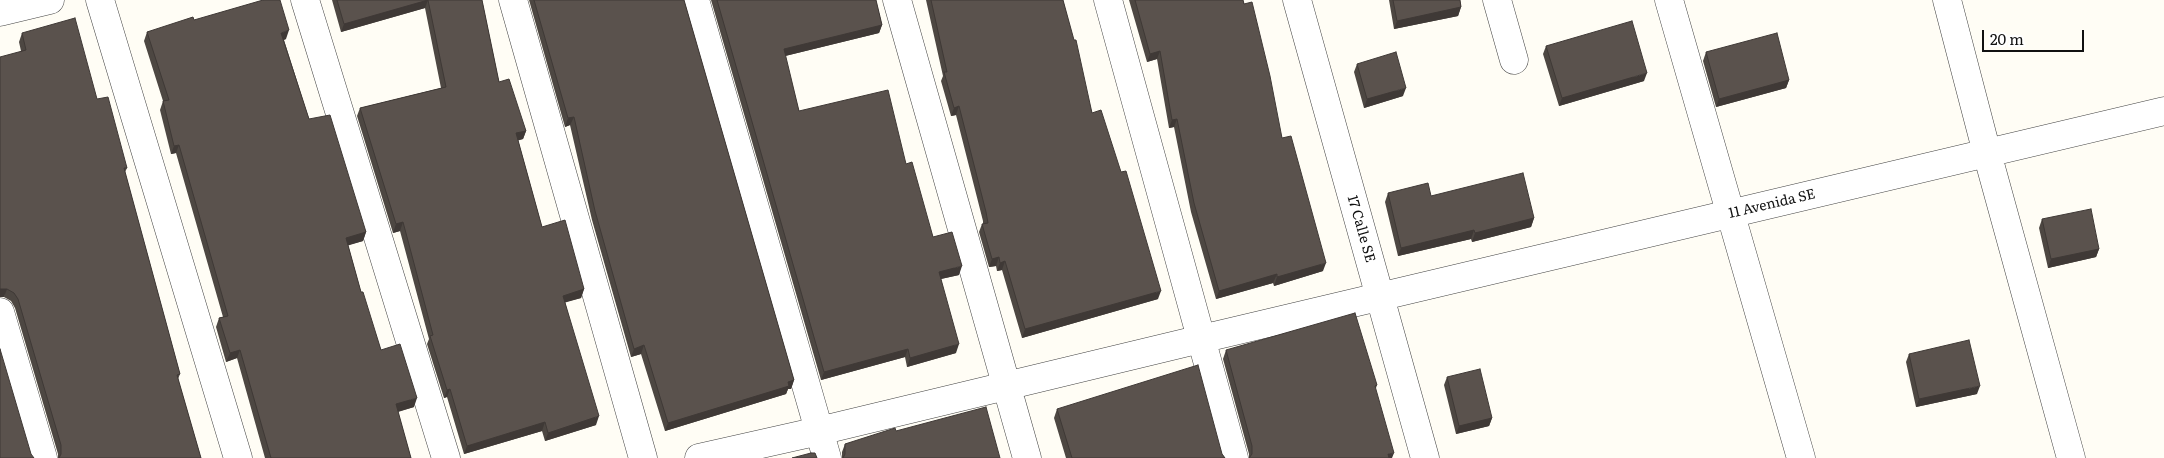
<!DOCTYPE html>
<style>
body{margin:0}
#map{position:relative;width:2164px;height:458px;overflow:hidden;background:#fffdf5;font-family:Literata,serif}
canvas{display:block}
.scale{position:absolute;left:1982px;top:30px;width:102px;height:22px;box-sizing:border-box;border:2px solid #111;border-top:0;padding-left:6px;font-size:15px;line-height:18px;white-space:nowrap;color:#111;-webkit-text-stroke:4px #fff;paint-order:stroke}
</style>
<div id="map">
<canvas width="2164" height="458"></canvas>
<div class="scale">20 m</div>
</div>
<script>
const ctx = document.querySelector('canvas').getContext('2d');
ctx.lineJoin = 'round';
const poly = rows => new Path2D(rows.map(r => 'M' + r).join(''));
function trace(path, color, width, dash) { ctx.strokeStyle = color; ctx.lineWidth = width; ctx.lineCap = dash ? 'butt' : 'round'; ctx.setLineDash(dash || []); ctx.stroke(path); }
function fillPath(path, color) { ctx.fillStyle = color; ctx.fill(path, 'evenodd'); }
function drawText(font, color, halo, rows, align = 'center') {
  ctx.font = font + ' Literata,serif'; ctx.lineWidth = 5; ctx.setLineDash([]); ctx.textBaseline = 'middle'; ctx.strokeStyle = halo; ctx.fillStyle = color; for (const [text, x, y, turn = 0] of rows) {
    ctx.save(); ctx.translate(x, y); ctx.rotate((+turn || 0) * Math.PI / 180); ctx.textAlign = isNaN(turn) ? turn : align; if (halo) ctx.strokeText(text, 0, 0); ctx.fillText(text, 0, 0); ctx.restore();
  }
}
const street = poly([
 [100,0,238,458],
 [305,0,446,458],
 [513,0,643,458],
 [695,0,827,458],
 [897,0,1027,458],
 [1108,0,1234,458],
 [1297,0,1425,458],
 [1497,0,1514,60],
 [1669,0,1801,458],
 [1947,0,1987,153,2071,458],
 [0,12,50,0],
 [0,312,43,458],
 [699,458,819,431,1201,339,2164,111]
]);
const wall = poly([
 [332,0,482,0,499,82,526,131,523,139,518,140,542,227,584,289,581,298,565,302,596,425,545,441,542,431,464,454,447,397,444,398,427,344,429,339,400,231,393,233,357,116,360,108,441,88,425,8,341,32],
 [529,0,684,0,794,380,791,389,788,389,786,394,665,431,641,354,631,357,592,220,570,125,565,127],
 [711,0,876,0,882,25,879,33,785,56,799,111,906,164,933,237,959,275,941,279,956,353,907,367,905,357,821,380],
 [926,0,1063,0,1092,113,1158,299,1022,338,1002,270,997,271,996,266,989,267,979,232,982,224,983,224,983,221,956,115,951,116,941,81,943,76],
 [1129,0,1243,0,1282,138,1323,271,1274,286,1273,283,1216,299,1191,212,1174,127,1169,128,1157,59,1147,62],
 [1389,0,1460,0,1461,7,1458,16,1394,29],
 [194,20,286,39,284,40,309,119,366,232,363,241,348,245,361,292,381,350,414,407,398,412,411,458,265,458,237,358,226,362,216,327,219,318,223,317,176,153,171,154,160,110,163,101,144,41,147,32],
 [22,33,97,99,127,168,125,172,180,374,178,379,201,458,58,458,58,454,15,308,11,301,4,297,21,51,19,42],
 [1546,46,1644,81,1559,106,1543,54],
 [1706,52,1789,80,1786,88,1716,107,1703,61],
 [1357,64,1403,96,1364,108,1354,72],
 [1388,193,1431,196,1534,218,1531,227,1472,242,1471,239,1398,256,1385,202],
 [2042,219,2099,249,2096,257,2048,268,2039,228],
 [1226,350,1377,385,1376,388,1249,458,1249,454,1223,359],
 [1909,354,1977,394,1916,407,1906,362],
 [1447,377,1492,418,1489,426,1456,434,1444,385],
 [1057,409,1222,454,1225,458,1066,458,1054,418],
 [896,431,1000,458,842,458,842,452,845,444]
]);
const shadedWall = poly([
 [428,0,425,8,341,32,344,24],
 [1461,7,1458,16,1394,29,1397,21],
 [882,25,879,33,781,57,784,49],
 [289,30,286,39,278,41,281,33],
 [1160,51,1157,59,1147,62,1150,54],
 [1647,73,1644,81,1559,106,1562,98],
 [1789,80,1786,88,1716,107,1719,99],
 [1406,88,1403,96,1364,108,1367,99],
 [959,106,956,115,951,116,954,108],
 [574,117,570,125,565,127,568,118],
 [1177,119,1174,127,1169,128,1172,120],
 [526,131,523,139,513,142,516,133],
 [179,145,176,153,171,154,174,146],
 [1534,218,1531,227,1472,242,1475,233],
 [403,222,400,231,393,233,396,224],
 [1474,230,1471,239,1398,256,1401,248],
 [366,232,363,241,343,247,346,238],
 [2099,249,2096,257,2048,268,2051,259],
 [999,257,996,266,989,267,992,259],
 [1005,261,1002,270,997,271,1000,263],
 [1326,263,1323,271,1274,286,1277,277],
 [962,266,959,275,936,280,939,272],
 [1277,274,1273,283,1216,299,1219,291],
 [0,289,7,289,4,297,0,297],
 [584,289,581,298,560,304,563,296],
 [1161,291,1158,299,1022,338,1025,329],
 [959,344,956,353,907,367,910,358],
 [644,345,641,354,631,357,634,349],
 [908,349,905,357,821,380,824,372],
 [240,350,237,358,226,362,230,353],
 [794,380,791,389,788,389,786,394,665,431,668,423],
 [1980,386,1977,394,1916,407,1919,399],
 [450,389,447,397,444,398,447,390],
 [417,398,414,407,393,413,396,404],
 [599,416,596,425,545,441,548,433],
 [1492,418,1489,426,1456,434,1459,426],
 [545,422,542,431,464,454,467,446],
 [1394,453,1392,458,1387,458,1388,454]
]);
const building = poly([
 [263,0,280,0,289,30,281,33,309,119,330,115,366,232,346,238,361,292,363,292,381,350,400,344,417,398,396,404,411,458,271,458,240,350,230,353,219,318,228,316,179,145,174,146,163,101,169,100,147,32,193,17,194,20,263,0],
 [337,0,428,0,344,24,337,0],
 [428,0,482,0,499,82,509,79,526,131,516,133,542,227,565,220,584,289,563,296,599,416,548,433,545,422,467,446,450,389,447,390,430,336,433,335,403,222,396,224,360,108,446,87,428,0],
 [534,0,684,0,794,380,788,382,789,386,668,423,644,345,634,349,595,211,574,117,568,118,534,0],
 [717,0,876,0,882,25,784,49,799,111,888,90,906,164,912,162,933,237,952,232,962,266,939,272,959,344,910,358,908,349,824,372,717,0],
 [931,0,1063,0,1074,40,1076,40,1092,113,1101,110,1121,172,1126,171,1161,291,1025,329,1005,261,1000,263,999,257,992,259,982,224,988,223,986,212,959,106,954,108,944,72,947,72,931,0],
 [1135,0,1243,0,1244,4,1252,2,1270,76,1282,138,1291,136,1326,263,1277,277,1277,274,1219,291,1194,203,1177,119,1172,120,1160,51,1150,54,1135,0],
 [1393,0,1460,0,1461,7,1397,21,1393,0],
 [75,18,97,99,108,97,127,168,124,168,180,374,177,375,201,458,59,458,61,454,61,445,18,299,14,293,7,289,0,289,0,57,26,50,22,33,75,18],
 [1632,21,1647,73,1562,98,1546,46,1632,21],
 [1777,33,1789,80,1719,99,1706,52,1777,33],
 [1396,52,1406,88,1367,99,1357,64,1396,52],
 [1523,173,1534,218,1475,233,1474,230,1401,248,1388,193,1428,183,1431,196,1523,173],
 [2091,209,2099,249,2051,259,2042,219,2091,209],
 [1355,313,1377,385,1375,386,1394,453,1388,454,1389,458,1249,458,1252,454,1252,446,1226,350,1355,313],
 [1969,340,1980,386,1919,399,1909,354,1969,340],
 [0,349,31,454,34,458,0,458,0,349],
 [1198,365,1222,454,1225,458,1072,458,1057,409,1198,365],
 [1480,369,1492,418,1459,426,1447,377,1480,369],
 [986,407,1000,458,843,458,845,454,845,444,895,428,896,431,986,407],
 [811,453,815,453,817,458,792,458,811,453]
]);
const streetNames = [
 ["11 Avenida SE",1772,204,-13],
 ["17 Calle SE",1361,229,74]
];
trace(street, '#444', 29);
trace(street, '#fff', 28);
fillPath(wall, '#4d4742');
fillPath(shadedWall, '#3f3936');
fillPath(building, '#5a524d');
trace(building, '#3f3936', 1);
drawText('14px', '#111', '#fff', streetNames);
</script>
